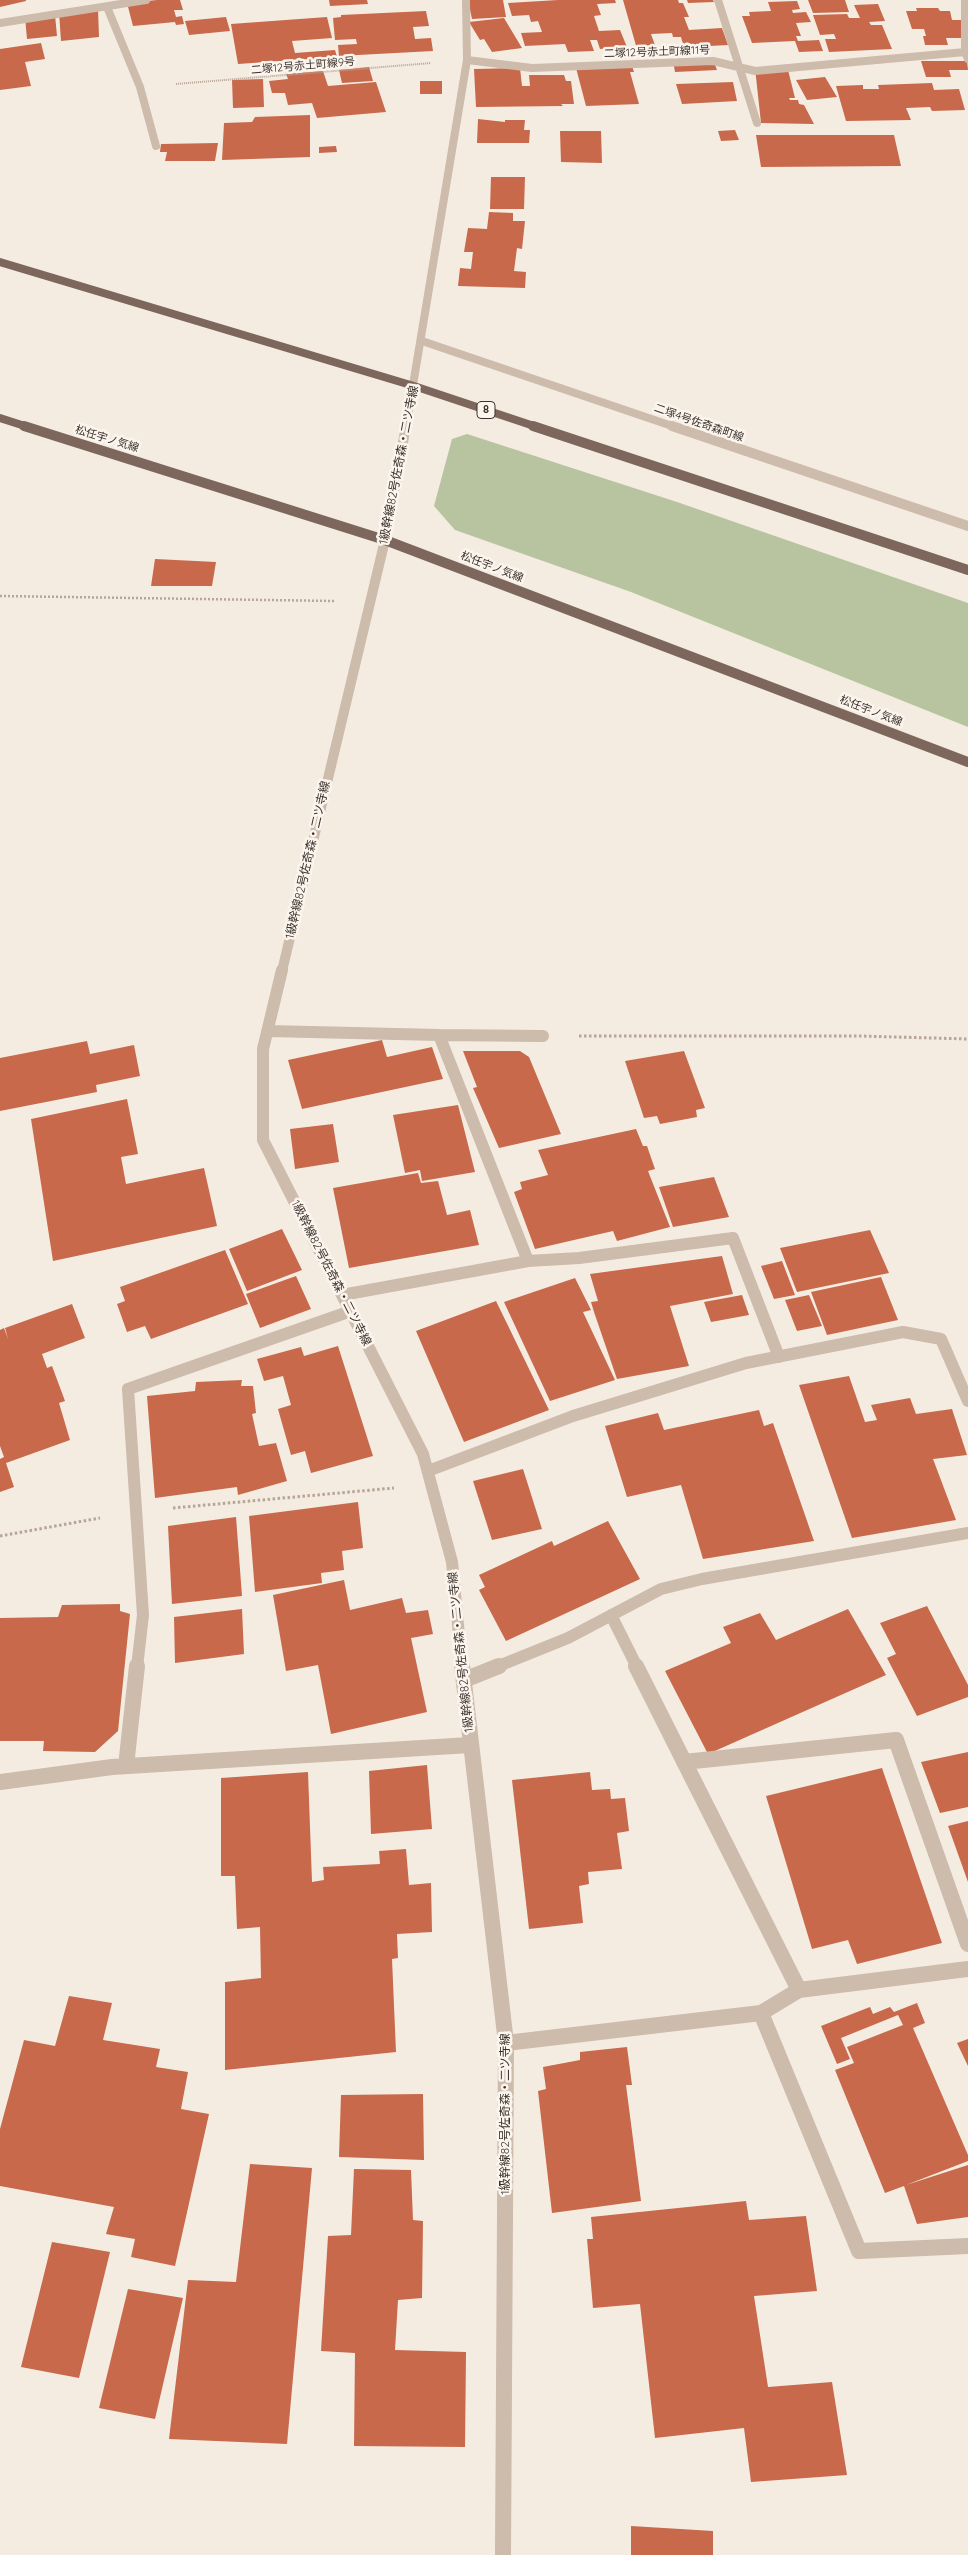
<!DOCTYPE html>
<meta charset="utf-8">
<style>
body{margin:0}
canvas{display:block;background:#f4ebe1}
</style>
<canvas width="968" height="2555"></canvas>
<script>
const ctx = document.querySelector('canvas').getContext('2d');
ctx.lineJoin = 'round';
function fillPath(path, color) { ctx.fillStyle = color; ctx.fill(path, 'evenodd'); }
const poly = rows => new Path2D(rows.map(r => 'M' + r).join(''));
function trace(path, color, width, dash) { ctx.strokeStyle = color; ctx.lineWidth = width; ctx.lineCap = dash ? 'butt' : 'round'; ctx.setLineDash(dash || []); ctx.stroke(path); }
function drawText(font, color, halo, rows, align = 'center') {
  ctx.font = font + ' Quicksand,"Noto Sans JP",sans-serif'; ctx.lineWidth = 5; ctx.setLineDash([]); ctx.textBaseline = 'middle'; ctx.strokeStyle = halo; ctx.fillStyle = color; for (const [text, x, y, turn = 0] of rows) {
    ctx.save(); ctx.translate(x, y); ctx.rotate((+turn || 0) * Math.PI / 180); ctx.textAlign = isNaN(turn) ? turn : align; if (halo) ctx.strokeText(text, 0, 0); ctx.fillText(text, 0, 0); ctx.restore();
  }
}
const green = poly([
 [467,434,677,502,968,603,968,727,631,592,455,530,434,506,452,439]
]);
const building = poly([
 [0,0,26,0,26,1,0,7],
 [157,0,180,0,183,10,174,10,176,17,182,16,184,24,176,25,175,22,133,26,127,3],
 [329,0,367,0,368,4,330,6],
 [468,0,503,0,506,17,472,19],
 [558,0,615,0,616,3,597,4,601,15,594,16,599,31,620,30,627,47,600,49,597,40,590,40,594,51,568,52,565,44,525,46,521,33,542,32,538,21,531,22,529,15,512,16,508,3],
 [623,0,678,0,679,3,683,3,689,17,684,17,689,30,722,28,728,45,691,47,690,44,683,44,681,37,673,37,672,33,651,34,656,48,637,49],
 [687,0,713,0,714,2,688,3],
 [808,0,845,0,849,12,813,13],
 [797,1,800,9,792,10,793,13,806,12,811,22,796,23,801,36,796,36,798,41,819,40,823,51,799,52,795,41,752,43,742,16,750,16,749,12,771,11,768,2],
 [878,4,885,21,869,22,871,25,882,25,892,49,829,52,825,39,836,39,834,34,820,35,813,15,847,14,849,18,860,18,854,5],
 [916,8,938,8,940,11,950,11,952,20,961,20,967,38,946,38,948,45,925,45,923,36,926,36,924,29,912,29,906,11,917,11],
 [98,9,99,37,61,41,59,12],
 [426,11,429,26,413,27,415,39,431,38,433,51,339,56,338,45,357,44,356,39,335,40,333,18,341,17,341,15],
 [55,15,57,36,27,39,25,17],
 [226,17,230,31,189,35,185,21],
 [327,17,332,38,292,41,295,53,335,50,337,57,238,64,231,24],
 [504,18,522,48,492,52,484,39,480,40,469,22],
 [41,43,45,59,25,62,31,86,0,90,0,49],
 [713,59,717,70,675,72,673,61],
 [921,61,967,61,968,70,949,70,951,77,926,77],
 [631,63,634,72,630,72,639,104,586,106,575,64],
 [369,67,373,81,342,83,339,70],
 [520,68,522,86,530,86,529,75,564,75,566,81,571,81,574,104,561,104,563,106,476,107,474,69],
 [755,68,788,70,795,98,789,98,790,100,798,100,799,104,804,105,814,124,761,123],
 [323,71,328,86,376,82,386,112,317,118,312,103,288,105,285,93,272,93,269,81,288,79,286,74],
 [825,77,837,97,807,100,796,80],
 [263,79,264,107,233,108,232,80],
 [420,81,442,81,442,94,420,94],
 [733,82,737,101,682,104,676,84],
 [932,83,934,90,959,89,965,110,932,111,930,107,906,108,911,120,846,121,836,86,863,85,863,89,879,89,878,85],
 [310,115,310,157,222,160,224,123,252,122,255,117],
 [478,119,505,122,505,120,525,120,524,130,530,130,529,143,477,143],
 [735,130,739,140,721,141,718,131],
 [560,131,601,131,602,163,561,162],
 [756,135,894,135,901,166,761,167],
 [218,143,215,161,165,161,167,152,160,152,161,144],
 [336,146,337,152,319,153,319,147],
 [491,177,525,177,524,209,490,209],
 [489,212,513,213,513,221,525,221,522,249,517,248,514,271,526,272,525,288,458,286,460,268,471,269,473,252,464,252,468,228,487,229],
 [155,559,216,562,212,586,151,586],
 [382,1040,387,1057,432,1047,443,1079,302,1109,288,1060],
 [87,1041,90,1054,134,1045,140,1076,96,1085,97,1092,0,1111,0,1058],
 [463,1051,520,1051,529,1057,561,1134,499,1148,473,1088,477,1087],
 [684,1051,705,1108,696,1110,697,1117,660,1124,657,1116,644,1118,625,1061],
 [127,1099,138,1154,121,1157,126,1184,204,1168,217,1226,53,1261,31,1119],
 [458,1105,475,1172,422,1181,420,1170,405,1173,393,1115],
 [333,1124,339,1162,295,1169,290,1129],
 [636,1129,643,1146,647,1146,655,1169,648,1171,670,1227,617,1241,613,1231,535,1249,514,1192,522,1189,520,1182,548,1175,538,1150],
 [418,1173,421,1183,438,1181,447,1215,470,1210,479,1245,349,1268,333,1188],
 [714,1177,729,1217,673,1227,659,1187],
 [282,1229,302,1270,247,1291,229,1249],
 [870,1230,889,1273,797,1292,780,1248],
 [225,1250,248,1304,151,1339,145,1326,127,1332,117,1304,125,1301,120,1287],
 [722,1256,733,1294,670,1306,689,1366,617,1379,594,1312,591,1302,598,1301,590,1274],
 [782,1261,795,1295,774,1299,761,1266],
 [296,1276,311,1309,260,1328,246,1294],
 [881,1277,898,1320,827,1335,811,1292],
 [575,1278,591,1310,583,1312,615,1380,550,1401,504,1302],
 [742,1295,749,1315,711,1322,704,1302],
 [809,1295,822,1326,797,1331,785,1300],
 [496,1301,549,1410,464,1442,416,1331],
 [72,1304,85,1338,42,1354,47,1368,52,1366,65,1401,59,1403,70,1440,6,1463,14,1487,0,1492,0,1459,4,1457,0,1446,0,1330,4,1328,8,1339,5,1328],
 [338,1346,373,1456,311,1473,305,1451,291,1455,278,1409,291,1405,283,1376,264,1381,257,1359,301,1347,304,1356],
 [849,1376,865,1422,877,1420,871,1405,910,1398,916,1414,952,1409,967,1455,933,1459,956,1520,852,1538,799,1385],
 [242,1380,241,1386,253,1386,256,1413,252,1414,259,1446,276,1443,287,1481,238,1495,237,1487,155,1498,147,1396,195,1391,196,1382],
 [759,1410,764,1426,773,1423,814,1541,703,1559,681,1485,627,1497,605,1426,658,1413,664,1430],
 [523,1469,542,1529,492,1540,473,1481],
 [358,1502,363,1548,342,1551,344,1570,321,1573,322,1583,255,1592,249,1516],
 [236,1517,242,1596,172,1604,168,1526],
 [608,1521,640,1579,506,1641,479,1590,485,1587,479,1575,552,1541,554,1546],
 [344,1580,350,1610,402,1598,406,1613,428,1610,433,1634,411,1638,427,1712,331,1734,318,1665,286,1671,273,1595],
 [120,1604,120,1611,130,1614,118,1731,95,1752,43,1751,44,1741,0,1741,0,1618,58,1617,62,1605],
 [927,1606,968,1685,968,1697,917,1716,887,1658,896,1654,880,1623],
 [242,1609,244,1654,175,1663,174,1617],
 [848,1609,886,1675,708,1754,665,1671,731,1643,723,1627,760,1613,776,1640],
 [968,1752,968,1807,940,1813,921,1762],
 [427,1765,432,1829,371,1834,369,1771],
 [882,1768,942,1943,857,1964,848,1940,812,1949,766,1796],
 [308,1772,312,1882,324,1880,323,1867,380,1864,379,1851,406,1849,409,1885,431,1883,432,1932,397,1934,398,1958,392,1959,396,2052,225,2070,225,1982,261,1978,260,1927,237,1929,235,1876,221,1876,221,1778],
 [590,1772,592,1790,610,1789,611,1799,625,1798,629,1831,617,1833,622,1869,588,1872,589,1884,579,1886,583,1923,529,1929,512,1780],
 [968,1821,968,1882,948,1826],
 [69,1996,112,2003,103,2040,160,2049,156,2067,188,2072,181,2109,209,2114,175,2266,131,2257,135,2239,106,2234,114,2207,0,2186,0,2129,24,2040,55,2046],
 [917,2003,925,2023,913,2028,968,2155,968,2161,906,2185,968,2165,968,2217,917,2224,904,2186,885,2193,835,2070,854,2063,847,2047,903,2025,898,2015,841,2038,850,2059,837,2064,821,2026,870,2007,873,2014,890,2007,894,2012],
 [968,2039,968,2066,957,2043],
 [627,2047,632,2085,626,2085,641,2201,552,2213,538,2091,546,2089,543,2067,580,2060,580,2052],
 [423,2094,424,2160,339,2157,341,2095],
 [250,2164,312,2168,287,2444,169,2439,188,2280,236,2282],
 [354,2169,411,2170,413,2220,423,2221,422,2298,398,2300,395,2350,466,2352,465,2447,354,2446,355,2353,321,2351,328,2236,351,2235],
 [746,2201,749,2220,806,2216,817,2291,754,2296,768,2387,832,2382,847,2475,751,2482,744,2428,655,2438,640,2304,593,2308,587,2239,593,2239,591,2217],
 [52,2242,110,2252,79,2378,21,2367],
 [128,2289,183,2298,155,2419,99,2408],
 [631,2526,713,2531,713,2555,631,2555]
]);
const pathFar2 = poly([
 [176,84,431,63]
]);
const pathFar1 = poly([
 [0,596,334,601]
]);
const path = poly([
 [579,1036,860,1036,968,1039],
 [173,1508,394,1488],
 [0,1536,100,1518]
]);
const streetFar3 = poly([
 [718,0,757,123],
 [965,0,965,52,968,59],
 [107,7,140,87,156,146],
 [0,23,146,0],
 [467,60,532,68,713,61,755,71,965,52],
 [422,341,675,427],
 [406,427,467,60,466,0]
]);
const streetFar2 = poly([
 [672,426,968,526],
 [282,971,385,540,406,426]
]);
const streetFar1 = poly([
 [282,970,263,1049,263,1140,423,1454,452,1562,462,1667],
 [268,1031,439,1035,528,1261],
 [439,1035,543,1036],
 [342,1295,528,1261,579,1258,733,1238,779,1357],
 [428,1471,573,1416,746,1363,903,1332,941,1339,968,1401],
 [611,1615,637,1667],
 [137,1667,143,1615,128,1389,351,1311],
 [496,1667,568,1638,661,1589,702,1579,968,1533]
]);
const street = poly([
 [462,1666,506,2043,503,2555],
 [464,1680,499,1666],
 [684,1762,896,1740,968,1944],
 [126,1766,137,1666],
 [0,1782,112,1767,470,1745],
 [799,1990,968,1969],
 [761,2013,859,2251,968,2246],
 [506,2043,761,2013,799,1990,636,1666]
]);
const primaryFar1 = poly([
 [0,262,414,386,537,427],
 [0,418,28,427]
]);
const primary = poly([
 [24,426,385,540,968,762],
 [533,426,968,570]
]);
const farStreetnames = [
 ["二塚12号赤土町線11号",657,52,-2],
 ["二塚12号赤土町線9号",303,66,-5],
 ["二塚4号佐奇森町線",699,423,19],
 ["松任宇ノ気線",107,439,17],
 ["松任宇ノ気線",492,567,21],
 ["松任宇ノ気線",871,711,21]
];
const shields = [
 [486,410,18]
];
const shieldNames = [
 ["8",486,410]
];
const streetNames = [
 ["1級幹線82号佐奇森・二ツ寺線",399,465,-79],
 ["1級幹線82号佐奇森・二ツ寺線",308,860,-77],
 ["1級幹線82号佐奇森・二ツ寺線",331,1273,63],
 ["1級幹線82号佐奇森・二ツ寺線",461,1652,-96],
 ["1級幹線82号佐奇森・二ツ寺線",505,2114,-90]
];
fillPath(green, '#b8c4a0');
fillPath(building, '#c8694b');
trace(pathFar2, '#b9a596', 2, [1, 1]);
trace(pathFar1, '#b9a596', 2.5, [2, 2]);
trace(path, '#b9a596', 3, [2.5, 2.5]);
trace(streetFar3, '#cdbbac', 8);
trace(streetFar2, '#cdbbac', 10);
trace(streetFar1, '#cdbbac', 12);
trace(street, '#cdbbac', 16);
trace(primaryFar1, '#7d675c', 8);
trace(primary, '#7d675c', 10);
drawText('11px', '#3b302b', '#fbf5ee', farStreetnames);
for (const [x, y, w] of shields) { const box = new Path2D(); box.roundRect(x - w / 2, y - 8.5, w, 17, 4); ctx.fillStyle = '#fbf5ee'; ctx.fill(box); trace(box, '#3b302b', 1); }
drawText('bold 11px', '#3b302b', null, shieldNames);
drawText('12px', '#3b302b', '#fbf5ee', streetNames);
</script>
